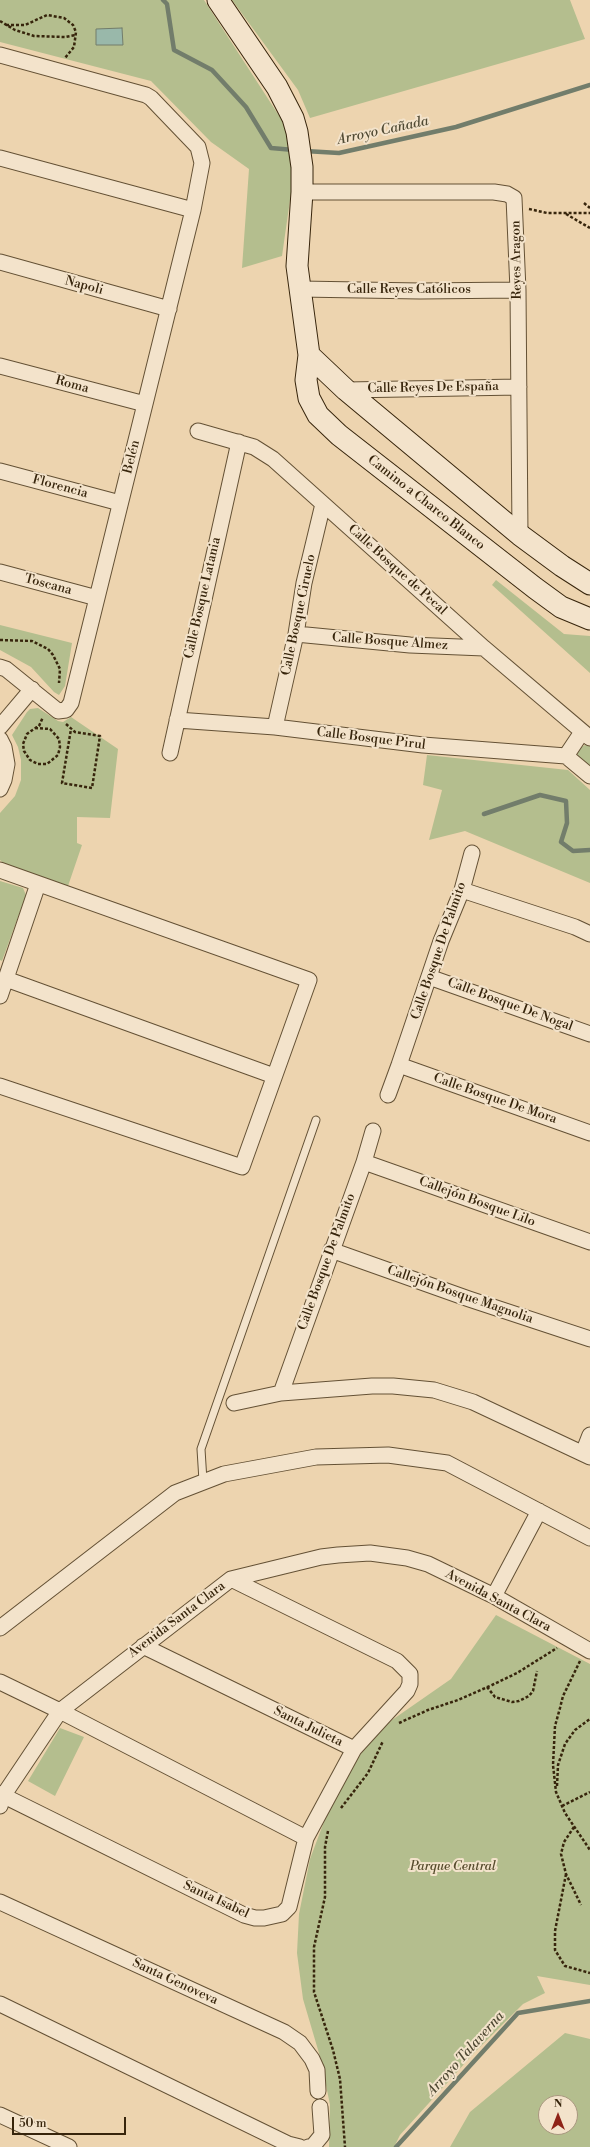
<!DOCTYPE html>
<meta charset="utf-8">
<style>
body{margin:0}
#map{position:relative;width:590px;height:2147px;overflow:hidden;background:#edd4af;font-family:"Libre Bodoni",serif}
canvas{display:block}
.north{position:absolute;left:538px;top:2095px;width:40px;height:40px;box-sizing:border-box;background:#f3e3cb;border:1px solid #a8977f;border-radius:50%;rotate:0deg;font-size:11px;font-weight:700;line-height:16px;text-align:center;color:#37250c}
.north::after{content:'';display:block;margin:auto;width:14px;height:18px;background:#8f2418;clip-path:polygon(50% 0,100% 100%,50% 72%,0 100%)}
.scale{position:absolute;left:12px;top:2117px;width:114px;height:18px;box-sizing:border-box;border:2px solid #37250c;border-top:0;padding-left:5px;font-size:12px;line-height:14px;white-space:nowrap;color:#37250c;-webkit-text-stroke:3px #f3e3cb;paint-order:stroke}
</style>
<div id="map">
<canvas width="590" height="2147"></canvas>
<div class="north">N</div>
<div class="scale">50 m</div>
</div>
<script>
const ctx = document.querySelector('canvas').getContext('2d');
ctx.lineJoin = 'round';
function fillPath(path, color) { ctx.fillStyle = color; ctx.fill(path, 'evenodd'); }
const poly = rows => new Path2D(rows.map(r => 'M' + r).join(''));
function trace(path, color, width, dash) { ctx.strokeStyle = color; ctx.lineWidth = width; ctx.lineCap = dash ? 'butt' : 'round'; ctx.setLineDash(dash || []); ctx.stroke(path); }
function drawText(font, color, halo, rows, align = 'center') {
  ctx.font = font + ' "Libre Bodoni",serif'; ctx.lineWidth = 4; ctx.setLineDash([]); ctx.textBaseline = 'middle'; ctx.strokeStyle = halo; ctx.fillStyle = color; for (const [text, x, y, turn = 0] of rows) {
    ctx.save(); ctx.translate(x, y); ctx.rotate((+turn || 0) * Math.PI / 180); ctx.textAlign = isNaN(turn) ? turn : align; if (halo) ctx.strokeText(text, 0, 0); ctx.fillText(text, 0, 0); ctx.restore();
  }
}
const green = poly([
 [0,0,204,0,287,128,294,172,282,256,242,268,249,169,211,142,151,81,0,42],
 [232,0,570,0,585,39,310,118,298,90],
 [496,580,564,634,590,636,590,673,492,585],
 [0,625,72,643,65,686,59,695,54,692,31,667,0,650],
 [38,708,58,721,63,722,71,717,118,749,110,818,77,817,77,843,82,845,68,886,3,863,0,860,0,813,15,796,21,780,21,760,18,747,12,735,27,712,30,709],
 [585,745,590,746,590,769,577,758,578,749],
 [427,755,568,770,590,790,590,883,465,831,429,840,442,790,423,785],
 [0,881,23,888,26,895,2,961,0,960],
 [496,1615,590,1664,590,1985,537,1976,545,1993,523,2004,476,2051,400,2135,394,2147,329,2147,330,2105,321,2060,303,1999,297,1953,299,1914,310,1859,325,1819,360,1753,372,1739,392,1720,451,1679],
 [60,1728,84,1737,55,1796,28,1781],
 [565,2033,590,2039,590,2147,450,2147,470,2112],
 [546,2103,570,2103,570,2127,546,2127]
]);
const water = poly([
 [122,28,123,45,96,45,96,29,122,28]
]);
const stream = poly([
 [163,0,167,4,174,50,212,70,246,107,271,148,294,150],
 [305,151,339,153,456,127,590,85],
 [484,814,540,795,566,801,567,823,561,842,573,851,590,850],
 [396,2147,518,2013,590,2001]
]);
const path = poly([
 [0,21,15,30,34,36,65,37,76,35],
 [6,25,25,25,47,15,64,18,73,25,76,32,74,47,65,58],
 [584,203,590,208],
 [529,209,547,213,590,213],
 [566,214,590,228],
 [0,640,32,641,48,649,53,655,60,669,59,683],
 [66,724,75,732,100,736,92,788,62,783,71,729],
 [35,728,50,729,59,739,60,747,58,755,47,764,38,764,30,760,24,751,23,744,27,734,31,731,39,726,43,717],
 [580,1661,563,1696,560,1708,555,1726,553,1765,556,1792,565,1813,590,1850],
 [487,1687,495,1697,512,1702,519,1701,529,1696,533,1691,537,1671],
 [399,1723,428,1710,458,1700,492,1685,517,1673,557,1648],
 [557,1786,558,1765,565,1744,575,1730,590,1719],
 [562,1806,590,1792],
 [341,1808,368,1773,383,1741],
 [574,1827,564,1842,561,1854,566,1874,581,1905],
 [328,1831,325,1847,325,1897,314,1947,314,1992,333,2050,340,2079,345,2147],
 [566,1874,555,1931,555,1950,565,1966,590,1973]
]);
const lane = poly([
 [203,1481,201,1449,316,1120]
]);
const street = poly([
 [0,55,146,95,151,98,198,147,202,163,193,210,71,703,66,710,58,711,6,669,0,667],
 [0,158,193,210],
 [302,192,494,192,507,194,514,198,518,290,520,535],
 [0,262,169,309],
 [300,289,420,291,518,290],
 [0,366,145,404],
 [346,390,519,387],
 [198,431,254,447,273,459,484,648,590,738],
 [0,471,120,503],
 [0,572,97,598],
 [296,634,410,645,484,648],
 [177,720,275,727,423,745,566,756],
 [0,727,32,689],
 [275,727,296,634,304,583,323,504],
 [0,739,4,747,7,764,4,780,0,789],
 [170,753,239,442],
 [566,756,590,776],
 [566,756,582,732],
 [0,870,309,980,242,1167,0,1086],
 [462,890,575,927,590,934],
 [429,977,590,1034],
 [6,979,274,1076],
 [0,996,38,884],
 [399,1065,590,1133],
 [388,1095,399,1065,441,941,462,890,472,853],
 [364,1162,590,1242],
 [331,1250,469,1299,590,1339],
 [281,1393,364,1162,373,1131],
 [234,1403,281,1393,372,1386,393,1386,434,1390,473,1402,590,1457],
 [583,1453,590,1435],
 [494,1596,539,1511],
 [0,1628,175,1493,224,1474,316,1457,388,1455,447,1463,590,1538],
 [143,1646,354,1749],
 [0,1682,60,1711,306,1838],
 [0,1794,244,1915,255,1918,264,1918,282,1914,289,1907,306,1838,354,1749,407,1691,410,1684,410,1674,397,1661,231,1579],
 [0,1806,3,1796,60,1711,231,1579,321,1557,338,1555,370,1553,407,1558,428,1564,494,1596,590,1651],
 [0,1902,284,2032,300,2043,312,2059,317,2070,318,2091],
 [0,2004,288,2144,300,2147],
 [0,2115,69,2147],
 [308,2147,313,2146,322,2135,320,2107]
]);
const secondary = poly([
 [218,0,277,87,293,118,297,132,302,167,302,192,297,266,309,355,306,380,309,398,318,415,339,435,535,588,561,607,590,619],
 [309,355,346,390,520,535,562,566,590,584]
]);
const streetNames = [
 ["Reyes Aragon",517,260,-91],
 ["Napoli",84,286,15],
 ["Calle Reyes Católicos",409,290],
 ["Roma",72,385,15],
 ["Calle Reyes De España",433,388,-1],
 ["Belén",132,457,-76],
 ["Florencia",60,487,15],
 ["Camino a Charco Blanco",426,503,38],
 ["Calle Bosque de Pecal",397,570,42],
 ["Toscana",48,585,15],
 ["Calle Bosque Latania",203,598,-77],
 ["Calle Bosque Ciruelo",299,615,-78],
 ["Calle Bosque Almez",390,642,4],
 ["Calle Bosque Pirul",371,739,7],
 ["Calle Bosque De Palmito",439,951,-71],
 ["Calle Bosque De Nogal",510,1005,20],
 ["Calle Bosque De Mora",495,1099,19],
 ["Callejón Bosque Lilo",477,1202,20],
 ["Calle Bosque De Palmito",327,1262,-70],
 ["Callejón Bosque Magnolia",460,1295,19],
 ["Avenida Santa Clara",498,1601,28],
 ["Avenida Santa Clara",177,1620,-37],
 ["Santa Julieta",308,1727,26],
 ["Santa Isabel",216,1900,25],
 ["Santa Genoveva",175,1982,25]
];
const parkNames = [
 ["Parque Central",453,1867]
];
const waterNames = [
 ["Arroyo Cañada",383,131,-12],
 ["Arroyo Talaverna",466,2054,-48]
];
fillPath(green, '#b4be8e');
fillPath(water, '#99b8aa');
trace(water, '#727d6b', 1);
trace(stream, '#727d6b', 4.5);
trace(lane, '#645135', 9);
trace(street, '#645135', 17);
trace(secondary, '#37250c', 23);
trace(path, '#37250c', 2.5, [3, 2]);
trace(lane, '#f3e3cb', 7);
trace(street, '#f3e3cb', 15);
trace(secondary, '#f3e3cb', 21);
drawText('13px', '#37250c', '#f3e3cb', streetNames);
drawText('italic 13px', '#564b2c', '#f3e3cb', parkNames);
drawText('italic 14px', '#504a34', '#f3e3cb', waterNames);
</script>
